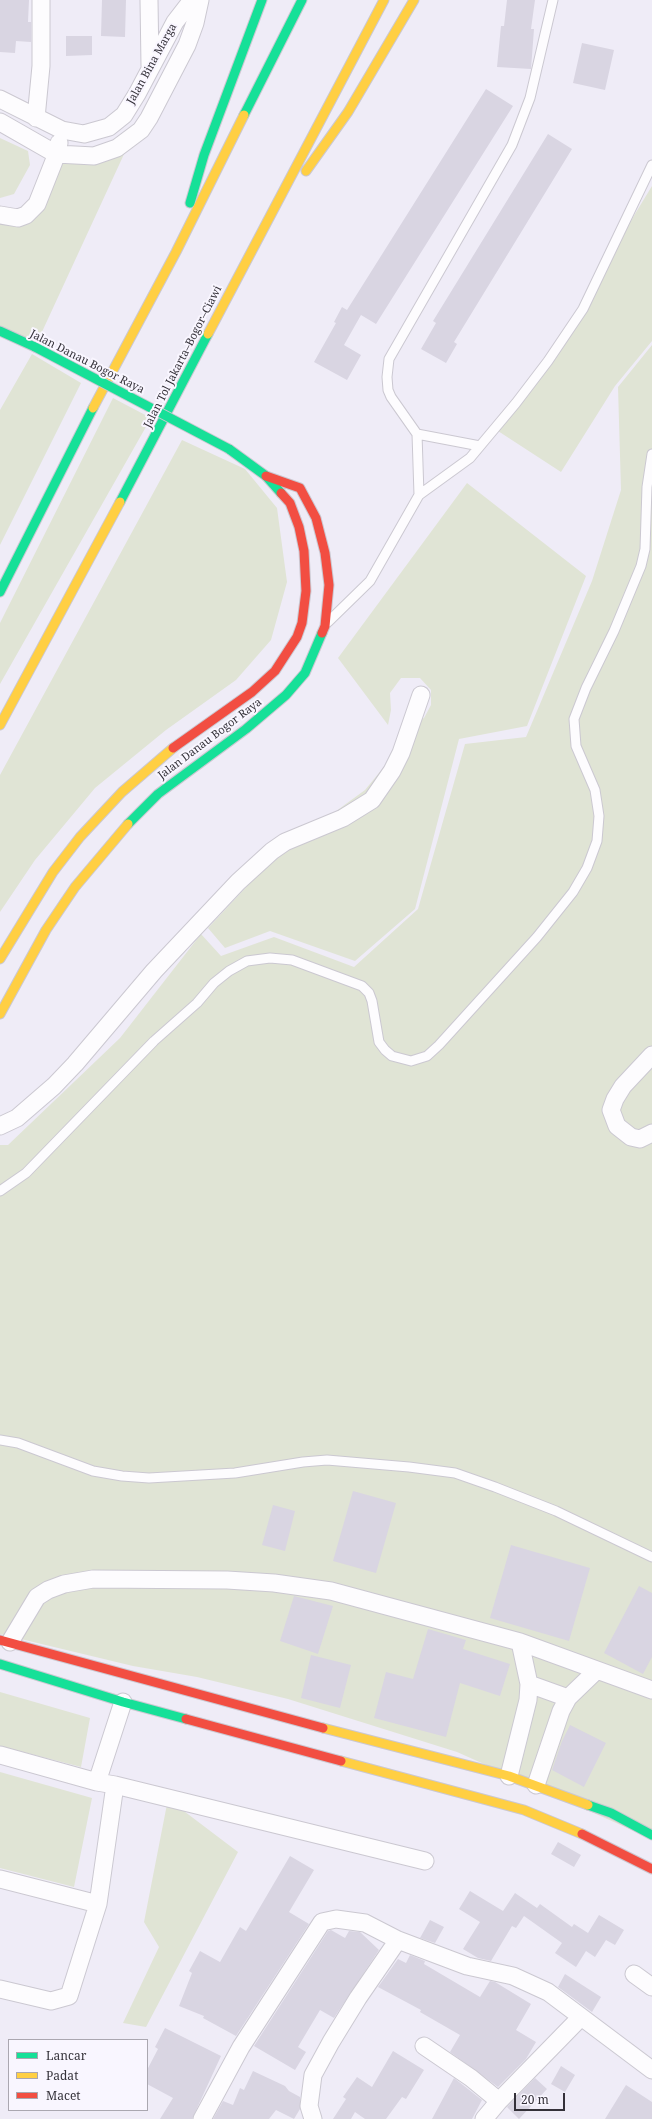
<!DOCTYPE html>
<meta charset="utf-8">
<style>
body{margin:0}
#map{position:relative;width:652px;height:2119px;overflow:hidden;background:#efecf7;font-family:"Noto Serif",serif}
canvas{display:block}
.legend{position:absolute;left:8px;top:2039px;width:140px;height:72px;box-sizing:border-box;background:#f9f6ff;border:1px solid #aaa7b0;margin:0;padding:5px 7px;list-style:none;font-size:12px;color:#343139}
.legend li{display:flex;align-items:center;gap:8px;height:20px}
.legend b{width:20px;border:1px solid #aaa7b0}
.scale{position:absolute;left:514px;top:2093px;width:51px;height:18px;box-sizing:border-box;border:2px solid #343139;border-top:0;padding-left:5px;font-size:12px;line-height:14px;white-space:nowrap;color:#343139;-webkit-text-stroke:3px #f9f6ff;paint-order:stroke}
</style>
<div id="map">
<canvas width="652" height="2119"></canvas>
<ul class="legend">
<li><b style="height:5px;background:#16e098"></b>Lancar</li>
<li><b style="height:5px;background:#ffcf43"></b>Padat</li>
<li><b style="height:5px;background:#f24e42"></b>Macet</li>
</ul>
<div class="scale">20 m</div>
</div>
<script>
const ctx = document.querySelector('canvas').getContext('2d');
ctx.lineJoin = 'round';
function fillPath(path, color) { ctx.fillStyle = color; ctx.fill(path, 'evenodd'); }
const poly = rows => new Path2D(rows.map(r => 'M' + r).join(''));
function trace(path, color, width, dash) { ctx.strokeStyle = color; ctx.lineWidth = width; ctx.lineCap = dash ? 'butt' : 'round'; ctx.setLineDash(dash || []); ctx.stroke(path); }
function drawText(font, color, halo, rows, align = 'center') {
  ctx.font = font + ' "Noto Serif",serif'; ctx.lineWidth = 4; ctx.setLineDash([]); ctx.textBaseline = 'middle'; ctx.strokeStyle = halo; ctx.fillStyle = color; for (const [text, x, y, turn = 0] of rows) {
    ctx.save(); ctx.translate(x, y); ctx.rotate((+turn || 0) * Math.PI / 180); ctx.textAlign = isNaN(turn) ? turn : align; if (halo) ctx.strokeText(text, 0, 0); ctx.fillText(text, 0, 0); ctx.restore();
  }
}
const green = poly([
 [0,138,28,151,30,165,14,194,0,198],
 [131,139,35,347,0,331,0,215,22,217,56,154,102,155],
 [652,186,652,341,615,386,561,472,498,431,532,383],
 [652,345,652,1839,457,1752,288,1699,197,1677,133,1666,0,1634,0,1145,8,1145,120,1038,201,934,221,956,274,937,354,967,418,909,465,744,526,737,592,581,621,490,618,387],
 [32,354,81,383,0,545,0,410],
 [113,398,151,418,0,684,0,623],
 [182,440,245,469,277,508,287,582,271,640,236,680,166,730,95,788,35,860,0,912,0,775],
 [467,483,586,576,527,726,459,739,415,909,355,961,270,931,225,948,208,928,276,855,365,790,392,757,408,725,424,718,431,705,431,690,420,678,401,678,390,693,391,710,388,725,338,658],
 [0,1692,90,1718,81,1767,0,1746],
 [0,1772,92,1798,74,1887,0,1868],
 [168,1799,238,1852,146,2027,123,2023,159,1947,144,1922]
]);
const building = poly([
 [0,0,29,0,28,22,31,22,31,42,16,41,15,53,0,52],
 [102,0,126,0,125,37,101,36],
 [507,0,535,0,531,29,534,29,531,69,497,67,501,26,504,26],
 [66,36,92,36,92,55,66,56],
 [582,43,614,50,605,90,573,83],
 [486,89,513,106,376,324,361,315,344,345,361,355,347,380,314,362,336,323,334,322,342,307,347,310],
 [548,134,572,149,454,342,457,344,446,363,421,349,436,323,433,321],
 [353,1491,396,1503,376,1573,333,1561],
 [273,1505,295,1511,285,1551,262,1545],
 [511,1545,590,1568,569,1641,490,1618],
 [639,1586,652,1593,652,1657,643,1674,604,1653],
 [294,1596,333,1606,318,1654,280,1641],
 [428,1629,466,1640,463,1649,510,1664,500,1696,460,1683,446,1737,374,1718,386,1672,413,1679],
 [311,1655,351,1665,340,1708,301,1698],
 [570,1725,606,1743,584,1787,552,1770,562,1741],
 [558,1842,581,1855,574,1867,551,1854],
 [290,1856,314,1870,289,1912,309,1924,236,2036,203,2018,204,2016,179,2006,192,1973,189,1971,200,1951,220,1962,240,1927,246,1931],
 [470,1891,503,1911,515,1893,537,1908,540,1904,572,1927,574,1924,588,1933,599,1915,624,1930,615,1945,606,1940,595,1957,586,1951,576,1967,555,1953,562,1943,524,1916,516,1928,512,1926,491,1961,478,1958,463,1949,480,1922,459,1909],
 [430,1920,444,1927,435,1943,420,1938],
 [331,1930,345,1938,349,1931,360,1932,379,1950,334,2018,320,2010,298,2047,306,2052,295,2070,254,2046,328,1931],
 [410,1955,425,1961,424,1964,480,1997,490,1981,495,1982,531,2004,516,2030,536,2042,526,2059,498,2087,450,2052,460,2035,420,2012,421,2010,378,1987,398,1959,406,1963],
 [565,1974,601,1997,592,2012,558,1987],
 [165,2028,221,2056,192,2119,160,2119,173,2098,147,2084,147,2070,158,2049,155,2047],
 [393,2051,424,2070,406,2099,402,2097,386,2119,365,2119,355,2112,351,2119,333,2119,346,2099,343,2097,357,2077,372,2087],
 [561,2066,575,2075,565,2092,551,2084],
 [253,2071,285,2086,289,2091,300,2097,300,2109,294,2119,276,2110,269,2119,213,2119,223,2101,233,2105,240,2088,244,2090],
 [454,2078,482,2100,472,2119,432,2119],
 [535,2078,547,2089,519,2119,507,2107],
 [626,2085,652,2102,652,2119,605,2119]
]);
const lane = poly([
 [417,434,480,446],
 [419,495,417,434,391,397,388,390,387,377,389,359,512,145,530,98,553,0],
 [328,622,370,581,419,495,470,458,516,403,548,361,583,309,652,165],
 [0,1191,26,1173,154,1041,197,1003,214,983,229,971,247,961,270,958,292,960,362,986,369,993,372,1001,379,1042,385,1050,392,1056,411,1061,427,1056,439,1045,537,937,573,892,587,868,597,841,599,816,595,790,576,746,574,719,586,688,614,631,641,566,645,549,647,487,652,454],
 [0,1440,18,1443,93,1471,122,1476,149,1478,235,1473,303,1462,327,1460,409,1467,455,1473,495,1487,556,1511,652,1557]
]);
const street = poly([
 [149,0,150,66],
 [0,99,62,130,84,134,109,127,124,115,137,94,175,22,192,0],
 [36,118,41,66,41,0],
 [0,122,56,154,94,156,117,148,141,130,149,118,187,45,195,23,200,0],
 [0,215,18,218,26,215,37,204,54,161,59,143],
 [652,1055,623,1086,615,1099,611,1110,617,1126,631,1137,640,1139,652,1133],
 [0,1126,17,1118,54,1086,75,1064,154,971,238,882,272,851,285,842,343,818,372,800,392,771,401,753,421,695],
 [10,1642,37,1597,48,1590,64,1584,93,1579,227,1580,274,1583,331,1591,520,1642,652,1690],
 [529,1684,568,1698],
 [0,1755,97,1782,115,1785,98,1904,69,1996,51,2001,0,1989],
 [509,1776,528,1700,529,1684,520,1642],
 [97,1782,123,1702],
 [115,1785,425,1861],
 [536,1785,561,1711,568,1698,597,1670],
 [0,1879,98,1904],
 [634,1974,652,1987],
 [424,2046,471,2078,499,2101],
 [202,2119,241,2047,322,1922,336,1919,365,1923,398,1940,467,1966,513,1976,548,1992,652,2070],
 [313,2119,309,2106,313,2075,331,2042,358,1998,398,1940],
 [484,2119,499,2101,581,2017]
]);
const fast = poly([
 [244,115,302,0],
 [190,203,204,155,262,0],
 [0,331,35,347],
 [229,449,266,476,281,493],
 [120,502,208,334],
 [0,592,93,408],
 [128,824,158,794,246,729,286,695,305,673,322,633],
 [0,1664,123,1702,186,1719],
 [588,1805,611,1813,652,1835]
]);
const slow = poly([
 [306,171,348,112,414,0],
 [208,334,384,0],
 [93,408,176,252,244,115],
 [0,725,120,502],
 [0,959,53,872,80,837,122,792,173,748],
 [0,1014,46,930,75,887,128,824],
 [323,1728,509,1776,588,1805],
 [341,1761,524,1810,582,1834]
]);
const jam = poly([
 [266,476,300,488,316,518,325,553,329,585,325,626,322,633],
 [173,748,252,692,275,671,297,637,302,623,306,591,304,551,299,527,290,503,281,493],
 [0,1640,323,1728],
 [186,1719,341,1761],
 [582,1834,652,1869]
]);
const fastBridge = poly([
 [35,347,229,449]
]);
const streetNames = [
 ["Jalan Bina Marga",152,64,-61],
 ["Jalan Tol Jakarta–Bogor–Ciawi",183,357,-63],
 ["Jalan Danau Bogor Raya",87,362,27],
 ["Jalan Danau Bogor Raya",210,739,-37]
];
fillPath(green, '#e0e4d5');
fillPath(building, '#d9d5e2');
trace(lane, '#cbc8d1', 11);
trace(street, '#cbc8d1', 19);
trace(fast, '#cbc8d1', 11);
trace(slow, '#cbc8d1', 11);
trace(jam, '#cbc8d1', 11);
trace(lane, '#fdfcfe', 9);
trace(street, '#fdfcfe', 17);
trace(fast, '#16e098', 9);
trace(slow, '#ffcf43', 9);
trace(jam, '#f24e42', 9);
trace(fastBridge, '#cbc8d1', 11, []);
trace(fastBridge, '#16e098', 9);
drawText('11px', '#343139', '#f9f6ff', streetNames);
</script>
